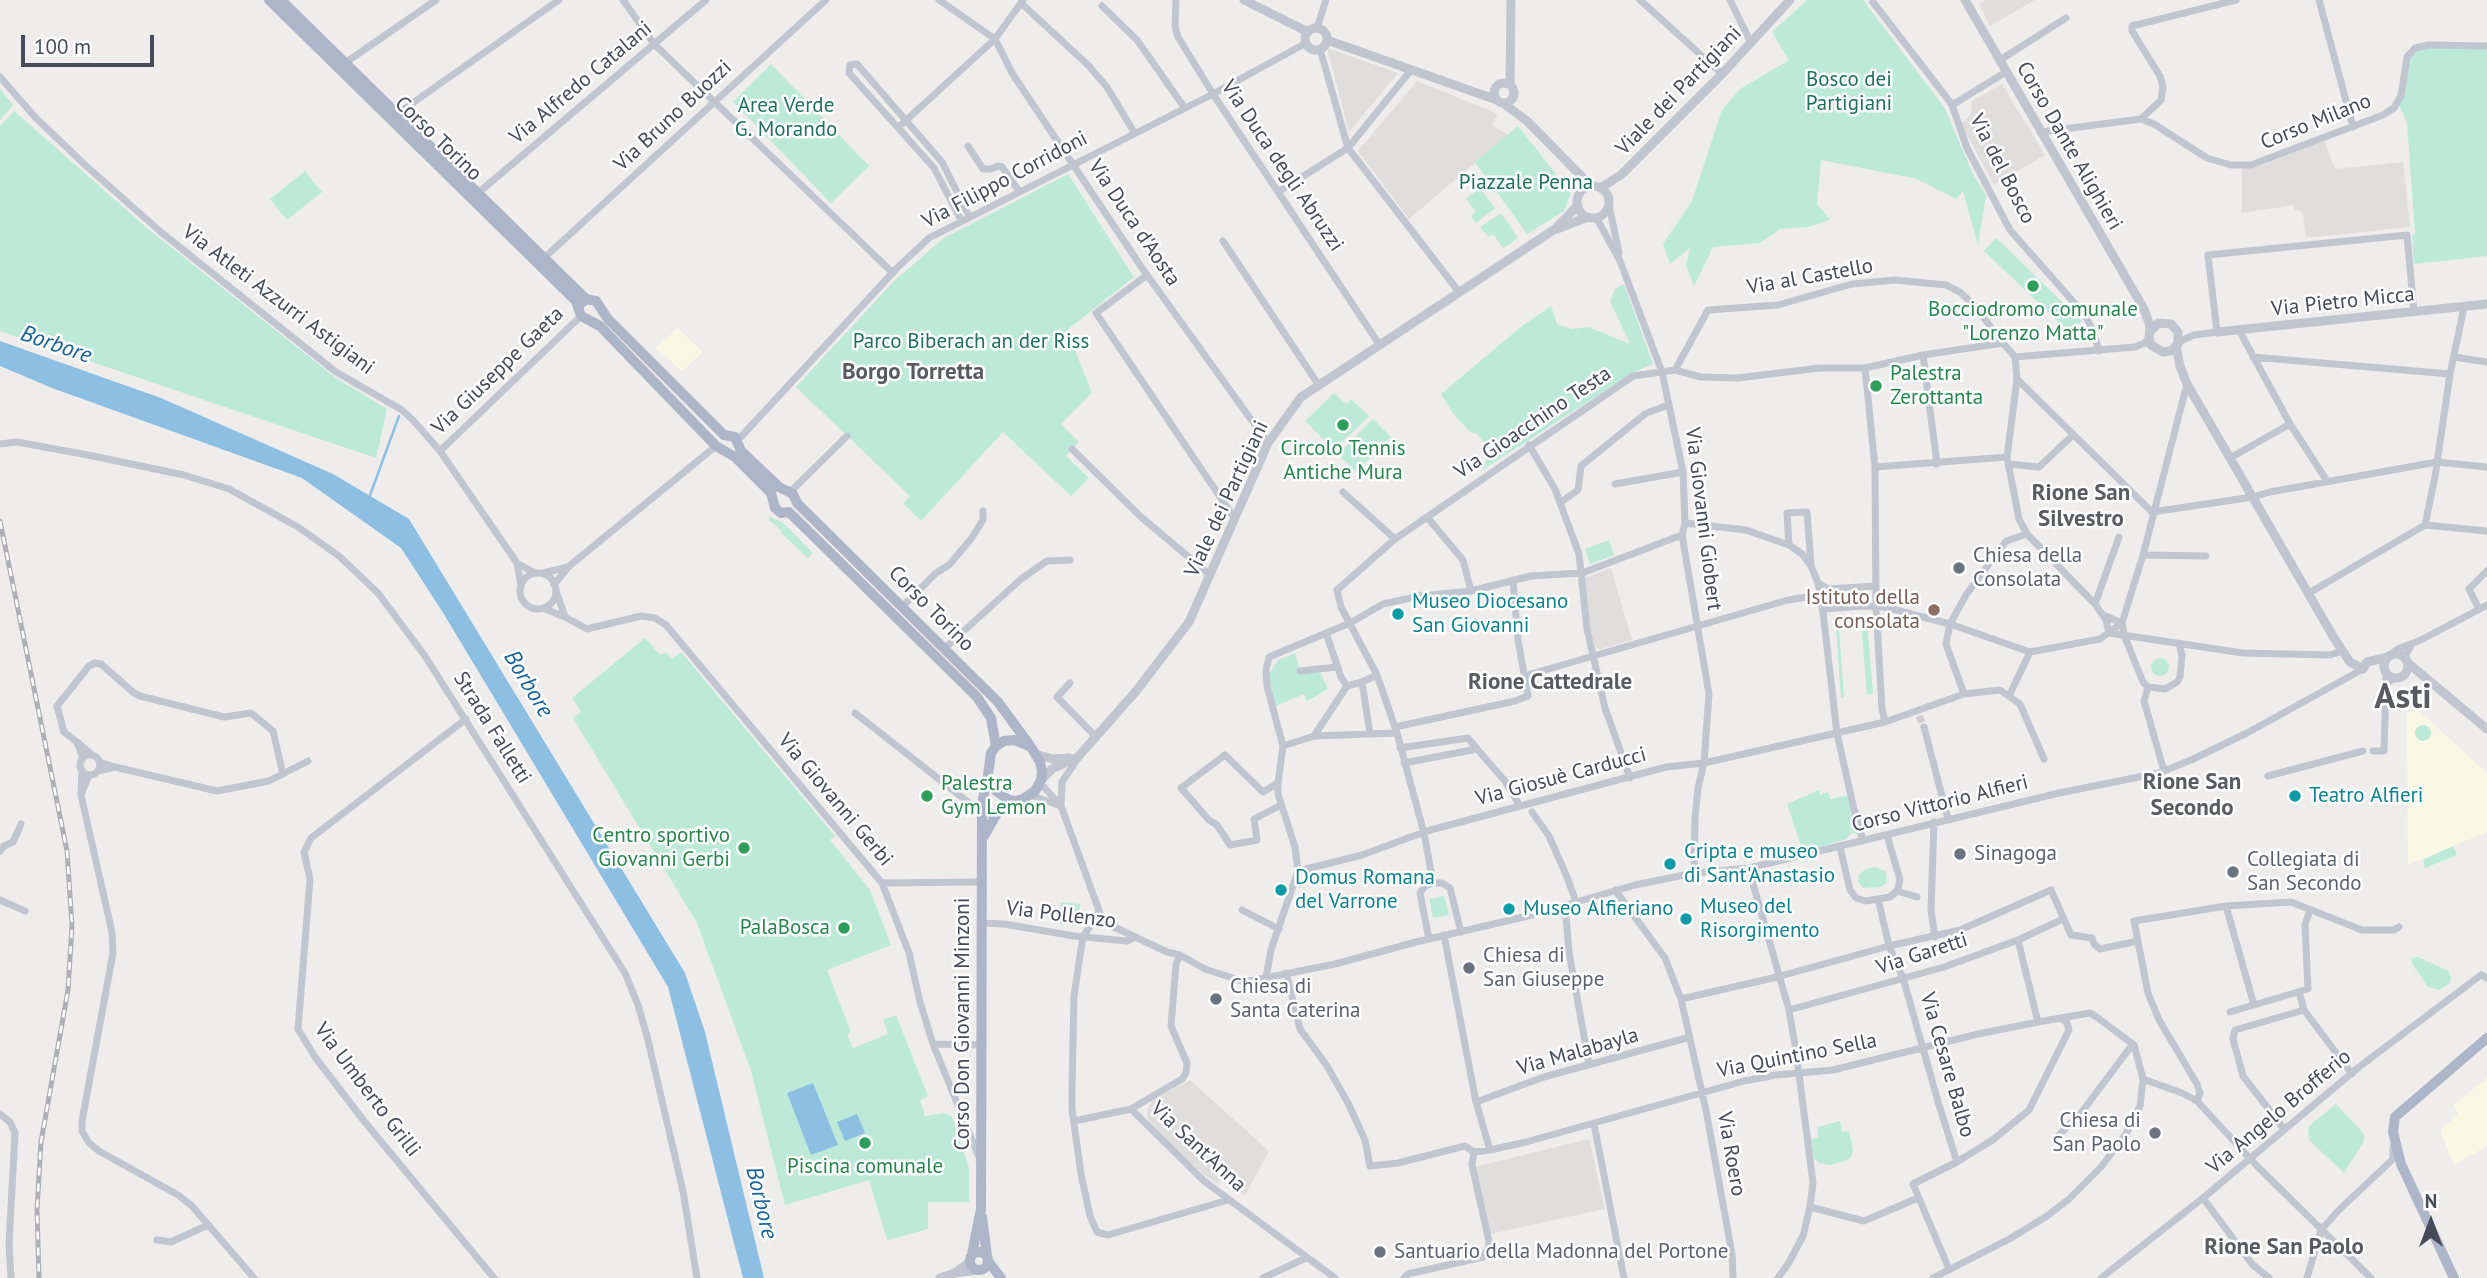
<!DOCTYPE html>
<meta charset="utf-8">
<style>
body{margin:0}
#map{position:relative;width:2487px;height:1278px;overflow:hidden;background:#efecec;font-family:"PT Sans",sans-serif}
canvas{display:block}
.north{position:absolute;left:2396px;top:1187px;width:70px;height:70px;-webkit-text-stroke:5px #fff;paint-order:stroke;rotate:0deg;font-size:19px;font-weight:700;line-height:28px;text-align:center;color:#464b58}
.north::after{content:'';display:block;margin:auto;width:24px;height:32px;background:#464b58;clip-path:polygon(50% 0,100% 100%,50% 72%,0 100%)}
.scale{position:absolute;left:21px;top:35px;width:133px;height:32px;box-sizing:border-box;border:4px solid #464b58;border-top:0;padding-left:9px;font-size:21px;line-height:24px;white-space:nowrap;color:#464b58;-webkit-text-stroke:5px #fff;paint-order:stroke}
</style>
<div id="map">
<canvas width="2487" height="1278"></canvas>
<div class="north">N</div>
<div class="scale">100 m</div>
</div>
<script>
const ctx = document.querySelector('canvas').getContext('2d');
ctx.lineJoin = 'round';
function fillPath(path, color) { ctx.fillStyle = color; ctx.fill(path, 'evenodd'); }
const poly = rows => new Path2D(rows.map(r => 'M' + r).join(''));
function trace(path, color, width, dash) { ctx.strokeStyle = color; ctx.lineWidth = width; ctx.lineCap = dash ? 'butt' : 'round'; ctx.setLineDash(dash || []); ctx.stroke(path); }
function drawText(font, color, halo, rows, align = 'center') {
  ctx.font = font + ' "PT Sans",sans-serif'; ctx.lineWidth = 5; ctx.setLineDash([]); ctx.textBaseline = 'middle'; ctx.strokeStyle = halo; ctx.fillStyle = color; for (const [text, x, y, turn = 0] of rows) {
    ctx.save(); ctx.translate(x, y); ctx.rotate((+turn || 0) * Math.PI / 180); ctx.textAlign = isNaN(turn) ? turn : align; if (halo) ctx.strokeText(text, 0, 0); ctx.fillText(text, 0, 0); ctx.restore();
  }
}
const commercial = poly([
 [678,328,703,352,682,371,656,348],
 [2417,709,2487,773,2487,832,2408,865,2407,713],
 [2487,1078,2487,1146,2454,1165,2440,1130,2458,1115,2454,1104]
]);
const education = poly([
 [1986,0,2035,0,1990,26,1979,5],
 [1327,48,1398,73,1349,132],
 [1417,81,1498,114,1492,125,1508,135,1409,219,1358,151],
 [2002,84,2045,155,1994,185,1961,124,1971,114,1972,101],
 [2324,141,2335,169,2403,162,2410,227,2306,238,2303,214,2299,210,2295,210,2294,205,2242,213,2242,169,2260,166],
 [1611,568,1632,640,1600,649,1595,647,1587,614,1585,578],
 [1190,1080,1269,1151,1245,1196,1220,1180,1217,1184,1206,1176,1180,1154,1148,1120,1147,1110,1153,1100],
 [1589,1139,1605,1209,1490,1234,1474,1167]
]);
const green = poly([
 [1807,0,1863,0,1944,107,1974,176,1986,195,1978,245,1963,191,1956,199,1917,179,1821,160,1817,204,1830,220,1808,227,1780,229,1760,243,1713,247,1694,286,1686,265,1690,248,1670,264,1663,244,1692,201,1722,110,1740,89,1789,60,1772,32],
 [2487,46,2487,256,2414,264,2412,235,2415,234,2407,123,2398,103,2406,61,2418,47],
 [771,64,869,166,831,203,733,102],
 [0,89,13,105,0,120],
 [14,111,148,229,336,378,387,409,376,458,0,331,0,126],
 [1518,126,1571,193,1564,211,1527,234,1475,162],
 [305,171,322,192,287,220,270,199],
 [1068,174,1134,277,1067,330,1092,393,1061,424,1079,442,1066,456,1089,478,1071,496,1003,432,921,521,903,503,910,496,796,387,894,281,944,238],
 [1480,188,1495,208,1476,223,1471,216,1476,212,1466,199],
 [1501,213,1518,238,1503,248,1493,234,1488,237,1480,227],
 [1996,238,2082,321,2070,333,1984,251],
 [1624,284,1653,364,1632,373,1481,471,1490,450,1476,433,1470,432,1454,415,1441,394,1522,326,1551,306,1557,324,1572,329,1588,327,1630,344,1610,301,1615,289],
 [1334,393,1346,404,1351,399,1369,416,1334,450,1305,421],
 [1373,419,1391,437,1356,472,1338,454],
 [770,517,782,522,813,553,808,558,781,533,782,531,768,519],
 [1609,540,1614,555,1590,564,1585,549],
 [1867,622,1873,694,1867,694,1861,623],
 [1836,629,1839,629,1844,697,1841,698],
 [645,638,660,655,666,652,672,659,681,652,835,836,830,840,870,890,891,945,827,970,851,1032,847,1035,853,1048,888,1034,883,1020,896,1015,928,1096,920,1100,925,1116,944,1113,952,1117,969,1168,969,1202,928,1202,928,1229,887,1240,869,1180,785,1205,751,1071,697,923,573,718,581,712,572,698],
 [1295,653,1300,671,1319,670,1328,689,1307,701,1304,694,1273,707,1269,674,1278,660],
 '2151 667a9 9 0 1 1 18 0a9 9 0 1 1-18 0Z',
 '2415 733a8 8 0 1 1 16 0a8 8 0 1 1-16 0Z',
 [1819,790,1820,795,1828,792,1830,799,1849,795,1859,832,1857,834,1851,833,1847,839,1803,852,1787,804],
 [2453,846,2457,855,2425,868,2423,860],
 [1875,867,1886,871,1887,882,1881,887,1863,888,1858,882,1859,874,1866,869],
 [1444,896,1449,915,1433,918,1429,899],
 [1061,902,1080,904,1078,926,1059,924],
 [2418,957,2448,971,2451,977,2450,983,2439,990,2428,987,2411,962,2412,958],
 [2336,1104,2364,1134,2364,1141,2344,1173,2309,1140,2308,1127],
 [1840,1121,1842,1132,1849,1131,1853,1150,1851,1157,1845,1161,1830,1165,1820,1163,1813,1158,1810,1139,1818,1138,1817,1127]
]);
const water = poly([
 [0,341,161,398,333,474,409,519,685,973,705,1032,764,1278,743,1278,668,987,442,611,401,548,302,478,52,388,0,366],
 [813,1083,838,1145,811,1155,787,1093],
 [857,1114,865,1133,845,1141,837,1122]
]);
const stream = poly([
 [369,498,399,416]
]);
const minorTunnel = poly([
 [1919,716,1924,727]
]);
const minor = poly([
 [623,0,654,44,893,273],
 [939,0,995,39,1012,73,1142,268,1268,443],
 [1176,0,1175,26,1178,37,1213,94,1379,344],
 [1640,0,1722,74],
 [1730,0,1751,43],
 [2319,0,2353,127],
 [1873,2,1947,98,1952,105,1967,148,2010,230,2085,315,2093,331,2099,351],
 [1021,3,1088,65,1107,87,1134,132],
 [1102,6,1137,40,1184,107],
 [1317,28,1326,0],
 [1320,49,1348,148,1459,292],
 [2000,60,2066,18],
 [345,63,436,0],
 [0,77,35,117,84,164,162,233,336,372,402,410,413,420,440,451,517,563],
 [1952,105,2006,72],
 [397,114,559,0],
 [2141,119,2161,100,2163,87,2160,76,2132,31,2132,26,2236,0],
 [902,124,995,39,1023,0],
 [2040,132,2141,119,2154,124,2207,158,2231,165,2251,165,2383,115,2394,108,2401,96,2407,57,2415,48,2429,45,2487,46],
 [968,146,983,169,991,169,998,166,1002,167,1019,191],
 [1278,192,1348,148,1411,70],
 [478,193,706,0],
 [1609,205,1619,253],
 [1596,217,1620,261,1662,372,1683,472,1685,523,1682,535,1709,694,1704,763,1698,788,1695,818,1694,873],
 [961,220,934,168,849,73,850,65,857,64,942,162,969,216],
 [1223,241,1318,384],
 [544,258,826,0],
 [1147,275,1096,313,1235,519],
 [2239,330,2290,424,2327,481],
 [2178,342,2194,335,2217,332,2208,255,2407,235,2414,312],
 [1923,355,1937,464],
 [2015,357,2017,379,2007,457,2019,519,2027,534,2095,604,2106,620,2109,633],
 [2015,357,2135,347,2145,343,2149,337],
 [2253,357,2450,374],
 [2454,357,2487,362],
 [1865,368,1875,467,1876,606,1882,709,1885,722],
 [1675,370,1708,310,1778,305,1852,284,1895,280,1946,285,1960,292,1974,305,2003,343],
 [2017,379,2152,512,2253,497,2270,492,2437,462,2487,467],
 [1649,412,1669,405],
 [738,440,897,268,929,238,1213,94,1306,43],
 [0,444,17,442,88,455,184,475,229,489,298,527,339,556,378,593,425,656,625,973,638,1005,647,1036,683,1191,697,1278],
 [1529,445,1555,489,1579,554,1587,629,1605,708,1630,778],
 [1072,449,1141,517,1210,575],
 [440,451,581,316],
 [2230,458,2290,424],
 [2008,464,2039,467,2073,435],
 [1875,467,2007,457],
 [1615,484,1683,472],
 [790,492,847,436],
 [1343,492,1395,539],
 [1561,502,1578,490,1581,466,1645,414],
 [1427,517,1463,560,1471,591],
 [1685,523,1746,530,1789,545,1802,554,1811,566,1818,583,1823,612,1837,734,1853,805,1863,841],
 [2425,525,2487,531],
 [1789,545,1787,513,1807,512,1811,565],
 [2143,555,2206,556],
 [568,567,716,446],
 [543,573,568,567,554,585],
 '520 591a18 18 0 1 1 36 0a18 18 0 1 1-36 0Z',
 [1818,583,1828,589,1876,586],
 [521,586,517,563,535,573],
 [2309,593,2425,525,2435,477,2450,374,2464,307],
 [2095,604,2119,537],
 [902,607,936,573,949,565,971,539,983,520,983,511],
 [543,608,565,617,556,591],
 [1823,609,1864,606,1884,607,1950,624,2030,652,2100,639,2122,623,2103,615],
 [2479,609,2469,589,2487,571],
 [565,617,587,629,641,616,655,618,666,625,882,883,909,953,920,1002,933,1044,979,1157],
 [1326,633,1341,677,1347,686,1362,682],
 [2109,633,2243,653,2330,655,2342,651],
 [2179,644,2182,655,2180,677,2177,682,2165,689,2148,687,2143,682,2124,635,2122,623,2143,555,2187,384],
 [944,649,1021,579,1047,561,1070,560],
 [2388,656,2400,648,2421,640,2487,605],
 [2404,658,2412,644],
 [1300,671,1337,667],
 [2386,671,2386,685,2393,678],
 [1524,676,1788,600,1820,595],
 [1070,683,1057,697,1096,737],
 [2148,687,2144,701,2164,771],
 [1964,694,1946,644,1950,624,1966,595,2006,541,2027,534],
 [2009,696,2030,652],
 [855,713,982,813,996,815],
 [466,719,311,838,304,852,310,879,298,1029,315,1057,364,1121,494,1278],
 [1395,727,1515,701,1528,696,1518,640,1513,580],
 [1924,727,1948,819],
 [1370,734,1362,682,1377,675],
 [1314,736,1347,686],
 [77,742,64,732,57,706,89,666,95,663,101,664,134,693,140,696,224,717,251,713,273,731,283,774],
 [1283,746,1314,736,1397,733],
 [1400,748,1468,738,1477,749,1404,763],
 [1477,749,1505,781,1520,806],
 [2373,751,2384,751,2386,685],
 '80 765a10 10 0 1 1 20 0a10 10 0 1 1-20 0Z',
 [83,758,77,742,92,755],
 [1078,758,1062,782,1061,806,1101,916,1110,925,1167,952,1180,955,1205,969,1245,982,1335,964,1416,942,1528,916,1635,885,1694,873,1749,868,2059,793,2159,773,2191,760,2247,733,2363,669],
 [115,767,217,791,269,781,308,761],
 [82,770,81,795,89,775],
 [98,771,115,767,99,762],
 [2268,776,2363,751],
 [1278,783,1263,792,1225,755,1181,788,1209,820,1217,825,1230,845,1257,840,1254,819,1281,805],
 [1039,785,1044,787,1060,805],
 [81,795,112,932,113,953,82,1121,82,1131,89,1143,99,1151,178,1195,192,1206,254,1278],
 [1030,795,1061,806],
 [1532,812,1549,836,1567,877,1576,902],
 [1934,822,1931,910,1935,937],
 [1840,847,1850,890,1856,898,1866,901,1890,897,1897,891,1900,880,1887,835],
 [0,851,4,846,13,842,21,824],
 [1298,871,1362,855,1427,831,1666,767,1704,763,1885,722,1964,694,2000,690,2020,704,2044,759],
 [1751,877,1789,1010,1796,1051,1813,1183,1810,1207,1803,1236,1788,1264,1778,1278],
 [882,883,982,882],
 [1433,883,1424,833,1397,733,1377,675,1341,607,1337,590,1395,539,1633,376,1675,370,1701,377,1738,378,1819,368,1865,368,1923,355,2003,343,2015,357],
 [1615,890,1665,958,1681,999,1706,1110,1732,1254,1733,1278],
 [1897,891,1917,897],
 [1878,899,1889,946,1903,978,1939,1105,1957,1162],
 [0,900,25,911],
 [1565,905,1569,952,1589,1064],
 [2226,906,2254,1005],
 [1242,910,1279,929],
 [1099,912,1083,937,1081,949,1074,996,1072,1088,1072,1109,1081,1174,1090,1216,1097,1232,1108,1235,1228,1200],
 [982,923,1004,924,1074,936,1127,941,1135,937],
 [1444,935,1476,1102,1490,1150],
 [1429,939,1420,893,1425,886,1433,883,1442,883,1450,888,1461,932],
 [2018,940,2038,1022],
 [1286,973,1300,1029,1327,1066,1348,1103,1365,1140,1370,1166,1398,1163,1465,1146,1474,1152],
 [1266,977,1271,950,1298,871,1295,847,1278,794,1278,783,1283,746,1267,686,1266,670,1269,657,1350,623,1383,604,1420,596,1471,591,1531,576,1582,573,1682,535],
 [2299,992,2304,1010,2352,1074],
 [1681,999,1777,977,1889,946,1960,930,2051,890,2071,935,2092,938,2094,944,2100,949,2138,941],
 [1789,1010,1944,967,2018,940,2063,919],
 [2230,1012,2308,989,2305,925,2310,910],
 [933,1044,982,1045],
 [2143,1079,2182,1093,2197,1101,2257,1166,2371,1278],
 [2197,1101,2200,1093,2197,1084,2159,1020,2148,993,2134,921,2226,906,2291,902,2362,930,2394,930,2399,927],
 [1476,1102,1544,1077,1690,1037],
 [1131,1109,1204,1181,1335,1278],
 [0,1114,10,1122,15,1133,9,1244,11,1278],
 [1074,1121,1131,1109,1182,1079,1186,1073,1187,1063,1171,1026,1176,964,1180,955],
 [1594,1124,1624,1278],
 [2284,1129,2243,1076,2233,1039,2235,1030,2304,1010],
 [2059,1135,2081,1113,2129,1049],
 [1474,1152,1490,1150,1526,1142,1744,1081,1776,1075,1833,1070,1978,1034,2038,1022,2090,1013,2098,1018,2134,1045,2143,1079,2140,1106,2126,1134,2101,1167,2069,1199,2047,1216,2011,1238,1933,1278],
 [2203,1198,2252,1264,2269,1278],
 [1810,1207,1864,1221,1918,1198],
 [157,1240,171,1242,208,1225],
 [1949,1269,1913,1184,1957,1162,1994,1139,2029,1110,2069,1030,2067,1023,2061,1018],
 [1263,1278,1306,1258],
 [1404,1278,1408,1274,1483,1257,1488,1249,1489,1241,1472,1165,1474,1152],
 [2101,1278,2203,1198,2359,1067,2481,975,2487,978],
 [2307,1278,2321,1230,2340,1209,2393,1159,2393,1147]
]);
const tertiary = poly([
 [1244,0,1308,32],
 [1965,0,2144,309,2150,326,2149,339,2151,345,2163,352,2171,351,2178,344,2178,332,2171,324,2158,323,2150,332],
 '1305 39a11 11 0 1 1 22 0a11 11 0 1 1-22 0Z',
 [1327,40,1497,100],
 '1494 93a10 10 0 1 1 20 0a10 10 0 1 1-20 0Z',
 [1510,85,1511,0],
 [1503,103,1527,121,1591,186],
 '1577 202a16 16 0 1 1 32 0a16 16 0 1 1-32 0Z',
 [1600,188,1621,175,1722,74,1790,0],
 [1557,229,1588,217],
 [2217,332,2487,304],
 [2176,346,2180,366,2187,384,2230,458,2334,638,2350,662,2363,669],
 '2384 666a12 12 0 1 1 24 0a12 12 0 1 1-24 0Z',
 [2408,663,2487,729],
 [2363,669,2367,662,2388,657],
 [1035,754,1053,759,1069,758],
 [1041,780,1052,769,1078,757,1137,690,1189,622,1268,443,1301,397,1555,229,1578,205],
 [970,1262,955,1273,977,1270],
 [940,1278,955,1273]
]);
const primary = poly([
 [269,0,576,301,581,316,600,326,716,446,735,457,771,493,775,508,781,513,789,512,977,697,991,718,996,746],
 [281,0,586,299],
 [578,306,586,299,596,301,608,319,724,435,735,437,741,451,779,487,793,494,797,503,998,702,1031,747],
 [1014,740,1031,747,1040,762,1042,771,1041,780,1035,791,1023,799,1016,801,1009,800,996,791,988,775,991,753,996,746,1004,741,1014,740],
 [984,836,996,815,1009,800],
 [982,1217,987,1256],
 '970 1261a9 9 0 1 1 18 0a9 9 0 1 1-18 0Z',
 [972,1254,981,1209,982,804,988,775],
 [988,1261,1001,1278],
 [2454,1278,2401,1164,2393,1132,2395,1117,2487,1038]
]);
const rail = poly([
 [0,521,67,851,72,926,68,990,41,1142,37,1210,39,1278]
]);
const markers = [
 [2033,286,7,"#2e9e5b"],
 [1876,386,7,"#2e9e5b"],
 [1343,425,7,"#2e9e5b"],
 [1959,568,7,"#6b7280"],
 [1934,610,7,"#8d6e63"],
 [1398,614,7,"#0f9aa8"],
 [927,796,7,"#2e9e5b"],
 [2295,796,7,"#0f9aa8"],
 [744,848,7,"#2e9e5b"],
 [1960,854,7,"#6b7280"],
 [1670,864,7,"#0f9aa8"],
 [2233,872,7,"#6b7280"],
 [1281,890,7,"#0f9aa8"],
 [1509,909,7,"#0f9aa8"],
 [1686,919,7,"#0f9aa8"],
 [844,928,7,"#2e9e5b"],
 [1469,968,7,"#6b7280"],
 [1216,999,7,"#6b7280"],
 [2155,1133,7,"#6b7280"],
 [865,1143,7,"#2e9e5b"],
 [1380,1252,7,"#6b7280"]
];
const parkNames = [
 ["Bosco dei",1849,80],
 ["Partigiani",1849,104],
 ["Area Verde",786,106],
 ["G. Morando",786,130],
 ["Piazzale Penna",1526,183],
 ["Parco Biberach an der Riss",971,342]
];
const streetNames = [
 ["Via Alfredo Catalani",581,83,-40],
 ["Viale dei Partigiani",1679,91,-46],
 ["Via Bruno Buozzi",673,116,-43],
 ["Corso Milano",2316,122,-22],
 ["Corso Torino",438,139,44],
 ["Corso Dante Alighieri",2069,146,60],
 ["Via Duca degli Abruzzi",1282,166,56],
 ["Via del Bosco",2002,169,63],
 ["Via Filippo Corridoni",1005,180,-28],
 ["Via Duca d'Aosta",1134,223,56],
 ["Via al Castello",1810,277,-10],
 ["Via Atleti Azzurri Astigiani",278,300,37],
 ["Via Pietro Micca",2343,302,-6],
 ["Via Giuseppe Gaeta",498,371,-44],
 ["Via Gioacchino Testa",1533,423,-34],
 ["Viale dei Partigiani",1227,499,-65],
 ["Via Giovanni Giobert",1703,519,83],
 ["Corso Torino",931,609,45],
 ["Strada Falletti",492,728,58],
 ["Via Giosuè Carducci",1561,777,-15],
 ["Via Giovanni Gerbi",835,800,50],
 ["Corso Vittorio Alfieri",1940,804,-14],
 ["Via Pollenzo",1061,915,7],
 ["Via Garetti",1922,954,-18],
 ["Corso Don Giovanni Minzoni",963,1024,-90],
 ["Via Malabayla",1578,1052,-16],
 ["Via Quintino Sella",1797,1056,-11],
 ["Via Cesare Balbo",1947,1065,74],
 ["Via Umberto Grilli",367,1090,53],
 ["Via Angelo Brofferio",2279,1112,-40],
 ["Via Sant'Anna",1198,1147,43],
 ["Via Roero",1731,1154,80]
];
const leisureNames = [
 ["Bocciodromo comunale",2033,310],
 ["\"Lorenzo Matta\"",2033,334],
 ["Palestra",1890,374,"left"],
 ["Zerottanta",1890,398,"left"],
 ["Circolo Tennis",1343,449],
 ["Antiche Mura",1343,473],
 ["Palestra",941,784,"left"],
 ["Gym Lemon",941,808,"left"],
 ["Centro sportivo",730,836,"right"],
 ["Giovanni Gerbi",730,860,"right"],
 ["PalaBosca",830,928,"right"],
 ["Piscina comunale",865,1167]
];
const worshipNames = [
 ["Chiesa della",1973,556],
 ["Consolata",1973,580],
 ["Sinagoga",1974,854],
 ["Collegiata di",2247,860],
 ["San Secondo",2247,884],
 ["Chiesa di",1483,956],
 ["San Giuseppe",1483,980],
 ["Chiesa di",1230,987],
 ["Santa Caterina",1230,1011],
 ["Chiesa di",2141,1121,"right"],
 ["San Paolo",2141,1145,"right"],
 ["Santuario della Madonna del Portone",1394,1252]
];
const educationNames = [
 ["Istituto della",1920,598],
 ["consolata",1920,622]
];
const cultureNames = [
 ["Museo Diocesano",1412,602],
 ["San Giovanni",1412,626],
 ["Teatro Alfieri",2309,796],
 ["Cripta e museo",1684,852],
 ["di Sant'Anastasio",1684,876],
 ["Domus Romana",1295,878],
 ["del Varrone",1295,902],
 ["Museo del",1700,907],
 ["Risorgimento",1700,931],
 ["Museo Alfieriano",1523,909]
];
const waterNames = [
 ["Borbore",56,345,19],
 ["Borbore",528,684,59],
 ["Borbore",761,1203,77]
];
const neighbourhoodNames = [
 ["Borgo Torretta",913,372],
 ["Rione San",2081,493],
 ["Silvestro",2081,519],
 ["Rione Cattedrale",1550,682],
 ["Rione San",2192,782],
 ["Secondo",2192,808],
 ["Rione San Paolo",2284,1247]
];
const townNames = [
 ["Asti",2403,698]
];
fillPath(commercial, '#f9f8e5');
fillPath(education, '#e0dedd');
fillPath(green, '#bdead8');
fillPath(water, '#8dbfe3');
trace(stream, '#8dbfe3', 2.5);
trace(minorTunnel, '#cdccce', 7, [7, 3.5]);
trace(minor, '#c0c5d0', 7);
trace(tertiary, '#c0c5d0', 9);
trace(primary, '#adb5c9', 10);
trace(rail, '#afb0b6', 5);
trace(rail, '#fff', 2.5, [8]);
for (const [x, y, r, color] of markers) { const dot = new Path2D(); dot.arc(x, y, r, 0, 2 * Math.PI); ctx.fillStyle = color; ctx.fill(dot); trace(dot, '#fff', 2.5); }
drawText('21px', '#1e725a', '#fff', parkNames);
drawText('21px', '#464b58', '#fff', streetNames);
drawText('21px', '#27864d', '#fff', leisureNames);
drawText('21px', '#5b616d', '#fff', worshipNames, 'left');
drawText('21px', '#785e54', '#fff', educationNames, 'right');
drawText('21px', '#0d838f', '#fff', cultureNames, 'left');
drawText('italic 23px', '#176299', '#fff', waterNames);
drawText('bold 23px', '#595b60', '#fff', neighbourhoodNames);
drawText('bold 35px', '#595b60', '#fff', townNames);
</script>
